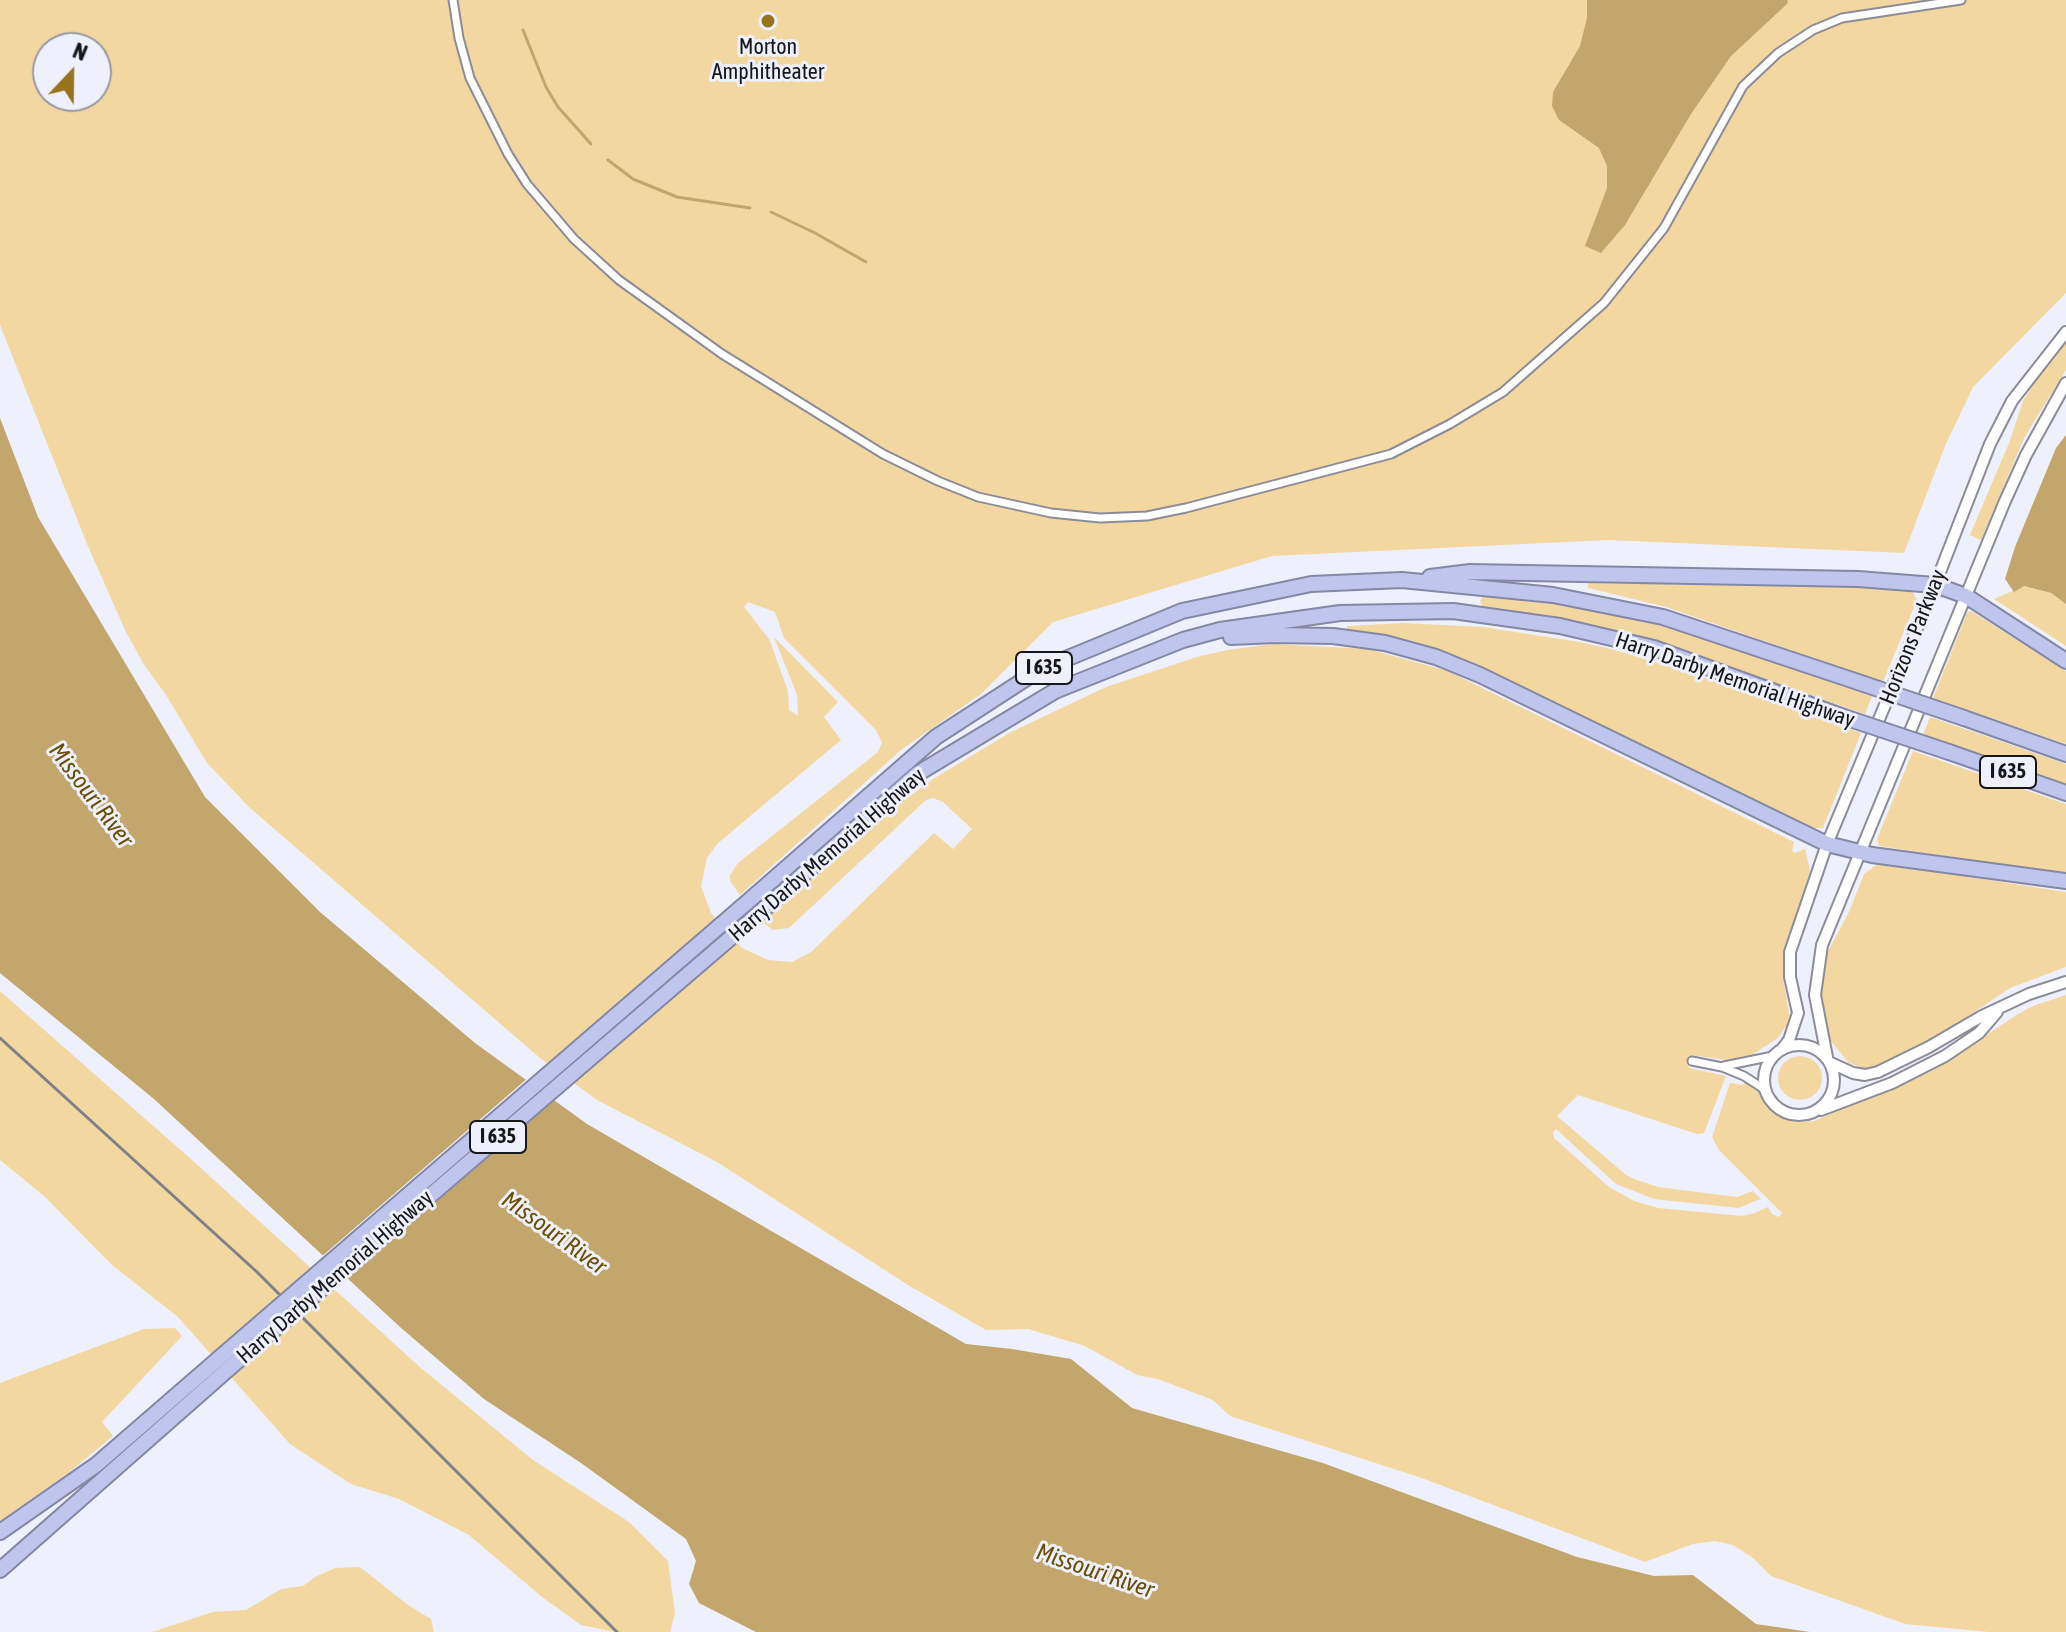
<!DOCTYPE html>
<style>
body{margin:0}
#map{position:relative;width:2066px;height:1632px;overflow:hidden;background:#eef0fd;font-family:"Asap Condensed",sans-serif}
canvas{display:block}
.north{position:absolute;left:32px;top:32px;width:80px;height:80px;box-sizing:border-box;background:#eef0fd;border:2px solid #9899a3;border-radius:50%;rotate:22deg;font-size:22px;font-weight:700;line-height:32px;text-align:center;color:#16161b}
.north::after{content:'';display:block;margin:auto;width:28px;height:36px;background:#97731c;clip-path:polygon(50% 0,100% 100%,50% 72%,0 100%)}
</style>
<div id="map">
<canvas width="2066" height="1632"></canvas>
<div class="north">N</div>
</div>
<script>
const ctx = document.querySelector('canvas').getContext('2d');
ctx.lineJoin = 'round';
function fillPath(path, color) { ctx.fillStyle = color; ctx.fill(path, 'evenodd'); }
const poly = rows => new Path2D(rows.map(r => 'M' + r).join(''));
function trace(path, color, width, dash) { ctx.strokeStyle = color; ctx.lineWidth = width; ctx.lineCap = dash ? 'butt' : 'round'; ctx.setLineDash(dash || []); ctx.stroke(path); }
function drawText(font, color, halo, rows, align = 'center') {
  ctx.font = font + ' "Asap Condensed",sans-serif'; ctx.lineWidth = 6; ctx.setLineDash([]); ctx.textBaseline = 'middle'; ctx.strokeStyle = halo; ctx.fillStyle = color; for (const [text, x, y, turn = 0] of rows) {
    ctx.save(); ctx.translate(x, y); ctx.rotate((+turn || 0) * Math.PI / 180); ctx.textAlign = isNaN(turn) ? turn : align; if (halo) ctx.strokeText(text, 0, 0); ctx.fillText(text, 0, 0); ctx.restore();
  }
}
const green = poly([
 [0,0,2066,0,2066,293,1973,387,1945,446,1904,553,1609,540,1272,556,1053,622,981,694,901,750,740,895,730,881,730,875,738,863,878,752,882,743,876,730,784,638,775,612,748,602,744,607,769,639,788,691,789,710,798,716,797,695,774,637,838,702,824,717,841,740,717,844,707,858,701,886,711,913,742,948,768,960,792,962,811,952,934,833,953,849,972,829,943,802,933,798,926,800,789,928,773,930,761,921,892,809,933,779,1011,732,1106,687,1200,656,1228,650,1273,644,1368,649,1448,671,1794,842,1792,851,1795,853,1805,849,1810,871,1785,950,1783,977,1790,1020,1778,1038,1750,1056,1726,1060,1692,1055,1689,1068,1726,1076,1704,1133,1697,1134,1578,1095,1557,1116,1626,1175,1634,1179,1658,1187,1737,1197,1753,1191,1761,1199,1738,1208,1654,1199,1616,1184,1556,1129,1553,1132,1554,1138,1609,1187,1634,1201,1658,1208,1742,1216,1755,1213,1768,1207,1772,1214,1779,1217,1782,1213,1719,1150,1712,1137,1730,1083,1743,1085,1746,1081,1754,1086,1778,1116,1798,1122,1814,1121,1932,1071,2018,1014,2033,1006,2066,995,2066,1632,1989,1632,1905,1624,1771,1576,1753,1558,1733,1545,1715,1541,1693,1544,1645,1562,1419,1477,1230,1416,1213,1400,1158,1379,1137,1375,1085,1346,1028,1329,986,1330,908,1285,717,1162,597,1100,540,1058,250,808,207,763,166,695,143,663,125,630,87,544,0,325],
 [48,48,96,48,96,96,48,96],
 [2066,340,2066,370,2024,438,1981,540,1970,535,2009,443,2023,401,2045,366],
 [1588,583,1903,588,1912,591,1917,600,1883,682,1666,607,1588,588],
 [2024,586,2051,593,2066,604,2066,646,1994,599],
 [1484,594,1550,598,1655,622,1872,696,1865,714,1680,651,1484,609,1480,601],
 [1971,611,2066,671,2066,744,1933,698,1967,613],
 [1403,623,1483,627,1580,642,1615,650,1685,671,1861,733,1823,828,1813,828,1452,654,1412,641,1347,629,1347,626],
 [1930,717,2066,764,2066,785,1923,735],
 [1913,751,2066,804,2066,874,1879,846,1877,839],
 [1879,863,2066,892,2066,967,2010,988,1931,1041,1876,1068,1866,1069,1849,1063,1829,1039,1819,992,1825,957,1849,912,1864,874],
 [0,991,192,1160,421,1368,533,1460,629,1522,668,1561,675,1613,670,1632,615,1632,581,1625,542,1597,469,1535,399,1499,351,1484,290,1444,178,1317,112,1265,44,1196,0,1160],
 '1778 1078a22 22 0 1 1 44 0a22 22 0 1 1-44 0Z',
 [175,1328,182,1336,102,1422,113,1436,67,1474,0,1521,0,1383,144,1329],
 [360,1567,408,1605,431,1619,434,1632,152,1632,213,1612,246,1610,281,1589,303,1586,315,1577,335,1568]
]);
const water = poly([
 [1587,0,1788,0,1787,4,1731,56,1691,114,1625,225,1601,253,1585,246,1607,188,1607,166,1599,148,1559,120,1552,106,1553,92,1580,46,1587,18],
 [0,418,38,517,205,797,320,912,475,1043,587,1124,966,1344,1012,1349,1071,1359,1132,1408,1323,1463,1577,1557,1654,1576,1693,1575,1756,1624,1810,1632,756,1632,699,1603,689,1584,696,1561,686,1539,581,1463,484,1399,400,1327,154,1099,0,973],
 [2066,435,2066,604,2051,593,2024,586,2014,592,2005,579,2015,547,2056,448]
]);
const pier = poly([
 [529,1077,557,1097,345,1281,320,1258]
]);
const stream = poly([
 [523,30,546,87,558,107,591,144],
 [608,160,633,179,677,197,750,208],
 [771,212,815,233,866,262]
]);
const street = poly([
 [453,0,459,38,470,78,508,154,527,184,574,239,619,280,722,354,883,454,938,481,978,497,1051,513,1100,518,1147,516,1186,508,1391,454,1450,424,1503,392,1604,303,1664,228,1743,86,1778,53,1813,30,1842,18,1961,0],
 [1692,1061,1722,1067,1744,1076,1761,1087,1767,1094],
 [1724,1066,1773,1056]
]);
const secondary = poly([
 '1764 1080a35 35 0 1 1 70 0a35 35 0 1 1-70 0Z',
 [1783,1048,1789,1040,1798,1013,1790,977,1790,952,1827,844,1935,585,1990,444,2012,401,2066,332],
 [1827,1057,1815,995,1822,945,2005,501,2026,455,2066,383],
 [1831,1063,1853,1073,1865,1075,1878,1072,1929,1047,1982,1016,2029,994,2066,982],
 [1821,1110,1892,1083,1945,1056,1979,1033,1997,1012]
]);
const highway = poly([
 [1430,577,1470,572,1858,579,1935,585,1966,596,2066,661],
 [1231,637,1275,635,1333,636,1385,643,1436,657,1480,675,1827,844,1872,855,2066,881],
 [1964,718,2066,754],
 [1949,752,2066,793],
 [752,898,936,737,1039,670,1182,611,1311,584,1402,580,1553,595,1663,617,1858,682],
 [763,910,917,774,1055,691,1183,640,1220,630,1340,613,1453,611,1560,626,1654,648,1844,717],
 [0,1532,96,1465,224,1354],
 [0,1570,234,1364]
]);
const rail = poly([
 [0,1038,257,1272,617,1632]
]);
const highwayBridge = poly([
 [1858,682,1964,718],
 [1844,717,1949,752],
 [224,1354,752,898],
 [234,1364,763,910]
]);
const markers = [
 [768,21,8,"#97731c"]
];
const shields = [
 [1044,668,56],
 [2008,772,56],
 [498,1137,56]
];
const shieldNames = [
 ["I 635",1044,668],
 ["I 635",2008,772],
 ["I 635",498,1137]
];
const poiNames = [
 ["Morton",768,47],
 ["Amphitheater",768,72]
];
const streetNames = [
 ["Horizons Parkway",1913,637,-68],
 ["Harry Darby Memorial Highway",1735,680,19],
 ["Harry Darby Memorial Highway",827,855,-41],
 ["Harry Darby Memorial Highway",335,1277,-41]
];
const waterNames = [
 ["Missouri River",91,795,53],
 ["Missouri River",554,1233,36],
 ["Missouri River",1095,1571,19]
];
fillPath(green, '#f3d7a1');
fillPath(water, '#c2a66c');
fillPath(pier, '#eef0fd');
trace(stream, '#c2a66c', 3);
trace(street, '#8b8c98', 11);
trace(secondary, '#8b8c98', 14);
trace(highway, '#8488a4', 18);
trace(street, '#fff', 7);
trace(secondary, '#fff', 10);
trace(highway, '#c0c5ee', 14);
trace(rail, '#7f8089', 3);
trace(highwayBridge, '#8488a4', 18, []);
trace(highwayBridge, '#c0c5ee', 14);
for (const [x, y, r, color] of markers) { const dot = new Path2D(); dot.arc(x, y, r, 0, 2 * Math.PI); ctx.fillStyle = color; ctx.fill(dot); trace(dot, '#eef0fd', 3); }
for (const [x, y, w] of shields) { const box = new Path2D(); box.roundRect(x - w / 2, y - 16, w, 32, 6); ctx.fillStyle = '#eef0fd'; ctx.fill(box); trace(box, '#16161b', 2); }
drawText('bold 20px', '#16161b', null, shieldNames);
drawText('22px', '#16161b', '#eef0fd', poiNames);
drawText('22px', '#16161b', '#eef0fd', streetNames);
drawText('italic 24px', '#6a4e01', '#eef0fd', waterNames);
</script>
